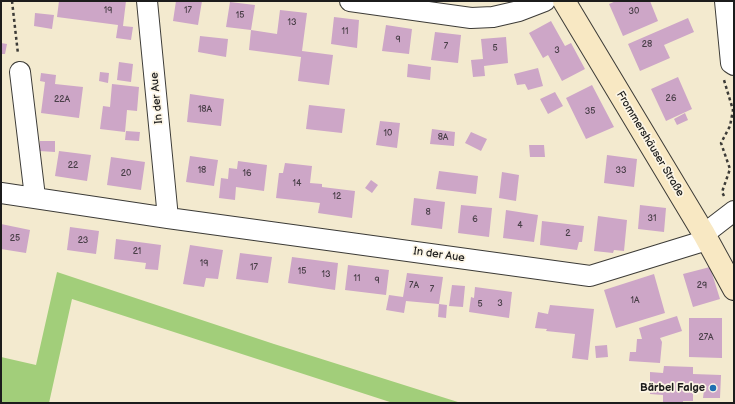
<!DOCTYPE html>
<meta charset="utf-8">
<style>
body{margin:0}
#map{position:relative;width:735px;height:404px;overflow:hidden;background:#f3eacf;font-family:"Balsamiq Sans",sans-serif}
canvas{display:block}
.frame{position:absolute;inset:0;border:2px solid #1c1c1c;pointer-events:none}
</style>
<div id="map">
<canvas width="735" height="404"></canvas>
<div class="frame"></div>
</div>
<script>
const ctx = document.querySelector('canvas').getContext('2d');
ctx.lineJoin = 'round';
function fillPath(path, color) { ctx.fillStyle = color; ctx.fill(path, 'evenodd'); }
const poly = rows => new Path2D(rows.map(r => 'M' + r).join(''));
function trace(path, color, width, dash) { ctx.strokeStyle = color; ctx.lineWidth = width; ctx.lineCap = dash ? 'butt' : 'round'; ctx.setLineDash(dash || []); ctx.stroke(path); }
function drawText(font, color, halo, rows, align = 'center') {
  ctx.font = font + ' "Balsamiq Sans",sans-serif'; ctx.lineWidth = 3.5; ctx.setLineDash([]); ctx.textBaseline = 'middle'; ctx.strokeStyle = halo; ctx.fillStyle = color; for (const [text, x, y, turn = 0] of rows) {
    ctx.save(); ctx.translate(x, y); ctx.rotate((+turn || 0) * Math.PI / 180); ctx.textAlign = isNaN(turn) ? turn : align; if (halo) ctx.strokeText(text, 0, 0); ctx.fillText(text, 0, 0); ctx.restore();
  }
}
const green = poly([
 [57,272,274,344,461,403,393,403,72,299,49,403,1,403,1,357,36,365]
]);
const building = poly([
 [59,1,126,1,123,26,133,27,131,40,116,38,118,25,57,17],
 [176,1,202,1,198,25,173,21],
 [616,1,650,1,658,21,623,36,609,4],
 [230,2,255,5,251,30,226,27],
 [280,10,307,13,302,51,333,55,329,85,298,81,301,57,249,50,251,30,277,34],
 [35,13,54,15,52,29,34,26],
 [334,17,359,20,357,48,331,44],
 [688,18,694,32,664,45,670,58,640,71,628,44],
 [551,21,565,46,571,43,585,69,562,81,548,55,543,58,529,33],
 [386,25,412,29,409,54,382,51],
 [435,32,461,35,458,63,431,60],
 [200,36,228,39,226,57,198,52],
 [506,37,508,63,484,66,485,76,473,77,471,60,483,59,481,39],
 [1,43,7,44,5,54,1,54],
 [119,62,133,64,131,82,117,80],
 [408,64,431,67,430,80,407,77],
 [538,68,543,86,528,90,525,84,517,85,514,74],
 [100,72,109,73,108,83,99,81],
 [41,73,56,75,55,84,83,87,79,118,41,113,45,82,40,81],
 [678,77,692,109,666,121,651,89],
 [112,84,139,87,137,111,127,110,125,132,100,129,103,106,110,107],
 [592,85,614,127,586,139,566,98],
 [555,92,563,106,548,114,540,99],
 [190,94,224,99,221,126,187,122],
 [309,105,345,109,342,133,306,129],
 [685,113,688,120,677,125,674,119],
 [380,121,400,123,397,148,376,145],
 [432,129,455,132,454,146,430,144],
 [126,131,140,132,139,141,125,140],
 [471,132,487,139,481,151,465,143],
 [40,141,55,141,55,152,39,151],
 [529,145,544,145,545,157,530,157],
 [59,151,91,155,87,181,55,176],
 [607,155,637,159,634,187,604,183],
 [190,156,218,160,214,186,186,182],
 [111,157,145,162,141,190,107,185],
 [238,161,267,165,264,191,236,187,235,200,219,198,221,178,228,179,229,168,237,169],
 [285,163,312,166,310,183,322,184,322,187,355,191,352,218,318,213,320,203,276,198,279,173,283,173],
 [439,171,478,176,476,194,436,189],
 [502,172,519,175,516,201,499,198],
 [371,180,378,185,372,193,365,188],
 [414,198,445,202,442,229,411,225],
 [461,205,492,208,489,237,458,233],
 [640,205,666,208,664,232,638,229],
 [506,210,538,215,534,242,503,238],
 [598,216,627,220,624,251,614,250,613,253,594,251],
 [542,221,584,226,582,242,579,242,577,250,540,245],
 [1,224,30,230,26,253,1,249],
 [70,227,99,231,96,254,67,250],
 [116,239,161,245,158,270,145,269,146,263,114,259],
 [190,245,223,250,218,279,206,278,204,287,183,284],
 [240,253,272,257,268,283,236,279],
 [292,257,338,263,335,290,288,283],
 [348,265,389,270,386,295,345,290],
 [710,267,720,299,693,307,683,274],
 [407,273,443,277,439,304,447,305,446,318,438,317,439,304,406,301,404,313,386,310,389,295,403,297],
 [654,274,665,313,616,328,604,290],
 [452,285,465,286,463,307,449,306],
 [475,287,512,292,509,318,469,312,471,297,474,298],
 [550,305,594,309,588,360,572,358,575,334,546,331,547,329,535,328,538,312,548,314],
 [677,316,682,331,660,338,662,342,660,363,629,361,630,352,636,352,637,339,642,339,639,328],
 [689,318,722,318,722,358,689,357],
 [607,345,608,357,596,358,595,346],
 [664,366,693,367,693,374,721,375,720,398,703,398,704,390,693,390,693,401,683,401,683,403,663,403,663,395,650,394,650,372,663,373]
]);
const path = poly([
 [12,1,18,54],
 [724,196,722,192,730,169,721,143,730,126,733,110,724,80]
]);
const minor = poly([
 [147,1,168,218],
 [350,1,471,18,493,17,519,11,545,1],
 [725,1,731,63,734,65],
 [20,72,35,197],
 [1,193,168,218,590,276,707,240],
 [704,234,734,211]
]);
const secondary = poly([
 [564,1,704,234,734,289]
]);
const markers = [
 [713,388,4,"#1f6fb2"]
];
const numberNames = [
 ["19",108,11],
 ["17",188,11],
 ["30",634,12],
 ["15",240,16],
 ["13",292,23],
 ["11",345,32],
 ["9",398,40],
 ["28",647,45],
 ["7",446,47],
 ["5",495,49],
 ["3",557,51],
 ["26",671,99],
 ["22A",62,100],
 ["18A",205,110],
 ["35",590,112],
 ["10",388,134],
 ["8A",443,138],
 ["22",73,166],
 ["18",202,171],
 ["33",621,171],
 ["20",126,174],
 ["16",247,174],
 ["14",297,184],
 ["12",337,197],
 ["8",428,213],
 ["31",652,219],
 ["6",475,220],
 ["4",520,226],
 ["2",568,234],
 ["25",15,239],
 ["23",83,241],
 ["21",137,252],
 ["19",204,264],
 ["17",254,268],
 ["15",302,272],
 ["13",326,275],
 ["11",357,279],
 ["9",377,281],
 ["7A",414,286],
 ["29",702,286],
 ["7",432,290],
 ["1A",635,301],
 ["3",500,304],
 ["5",480,305],
 ["27A",706,338]
];
const streetNames = [
 ["In der Aue",157,98,-95],
 ["Frommershäuser Straße",650,144,59],
 ["In der Aue",439,255,8]
];
const poiNames = [
 ["Bärbel Falge",705,388]
];
fillPath(green, '#a2ce7a');
fillPath(building, '#cda6c7');
trace(minor, '#3c3b37', 22);
trace(secondary, '#3c3b37', 24);
trace(path, '#3c3b37', 2.5, [3, 3]);
trace(minor, '#fff', 20);
trace(secondary, '#f8e8c3', 22);
for (const [x, y, r, color] of markers) { const dot = new Path2D(); dot.arc(x, y, r, 0, 2 * Math.PI); ctx.fillStyle = color; ctx.fill(dot); trace(dot, '#fcf5e5', 1.5); }
drawText('9px', '#483e47', null, numberNames);
drawText('11px', '#1c1c1c', '#fcf5e5', streetNames);
drawText('bold 11px', '#1c1c1c', '#fcf5e5', poiNames, 'right');
</script>
